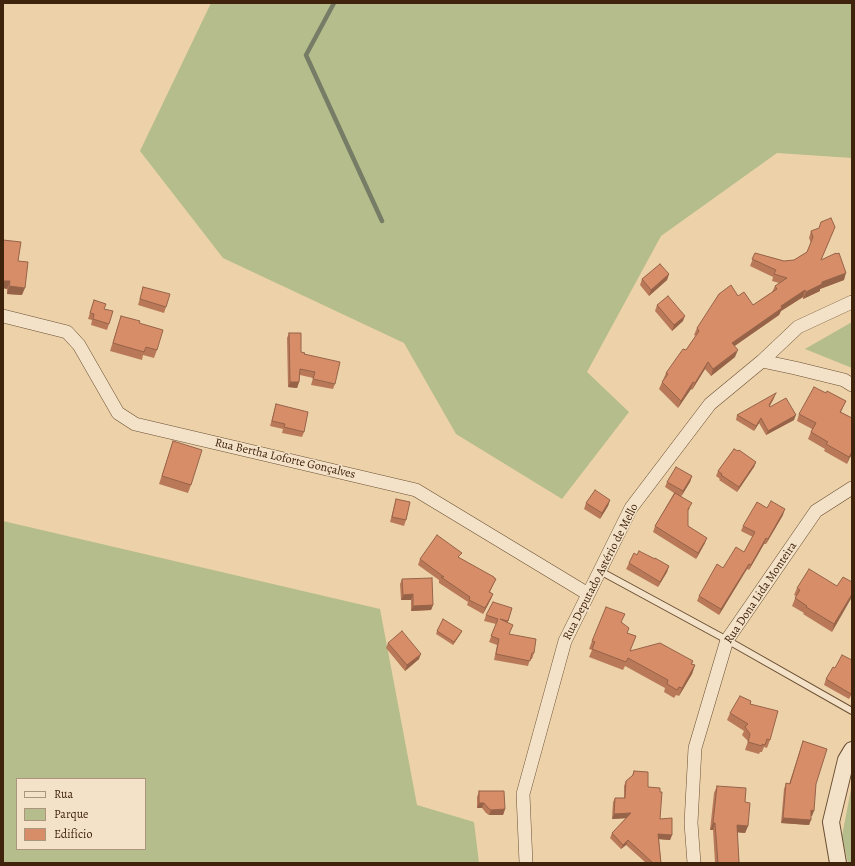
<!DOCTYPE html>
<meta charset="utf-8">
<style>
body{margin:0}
#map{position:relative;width:855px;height:866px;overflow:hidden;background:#edd2a9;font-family:Alegreya,serif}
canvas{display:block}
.frame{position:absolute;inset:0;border:4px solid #40230d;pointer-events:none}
.legend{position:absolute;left:16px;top:778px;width:130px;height:72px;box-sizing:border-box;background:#f3e2c7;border:1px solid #ab967d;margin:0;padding:5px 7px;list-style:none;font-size:12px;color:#40230d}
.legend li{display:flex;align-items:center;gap:8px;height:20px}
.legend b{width:20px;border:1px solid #ab967d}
</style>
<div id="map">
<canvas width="855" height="866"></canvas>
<div class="frame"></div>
<ul class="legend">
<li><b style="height:5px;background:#f3e2c7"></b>Rua</li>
<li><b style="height:11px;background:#b4bd8b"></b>Parque</li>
<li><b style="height:11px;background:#d78d68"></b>Edifício</li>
</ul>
</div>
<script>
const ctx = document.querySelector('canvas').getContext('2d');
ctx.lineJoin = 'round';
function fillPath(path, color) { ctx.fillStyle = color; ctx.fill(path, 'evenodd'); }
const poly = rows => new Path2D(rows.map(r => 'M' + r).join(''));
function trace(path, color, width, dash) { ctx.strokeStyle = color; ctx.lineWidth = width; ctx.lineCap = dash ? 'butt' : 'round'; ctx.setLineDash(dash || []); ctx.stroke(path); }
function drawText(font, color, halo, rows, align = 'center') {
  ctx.font = font + ' Alegreya,serif'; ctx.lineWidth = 3; ctx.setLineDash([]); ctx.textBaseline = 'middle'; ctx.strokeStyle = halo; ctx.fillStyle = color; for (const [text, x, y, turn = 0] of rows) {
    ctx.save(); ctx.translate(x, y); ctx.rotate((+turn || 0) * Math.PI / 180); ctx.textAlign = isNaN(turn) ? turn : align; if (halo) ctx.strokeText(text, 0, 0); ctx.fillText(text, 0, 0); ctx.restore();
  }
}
const green = poly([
 [211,3,852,3,852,158,777,153,661,236,587,372,629,412,562,499,456,434,404,343,223,258,140,151],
 [852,322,852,368,805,349],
 [3,521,380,609,417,805,474,822,479,863,3,863],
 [17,779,145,779,145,849,17,849],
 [852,784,852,863,848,863,842,836]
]);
const stream = poly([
 [334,3,306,55,382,221]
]);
const service = poly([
 [600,571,727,640,852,711]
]);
const minor = poly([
 [3,316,67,332,79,345,118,413,135,424,416,490,588,594],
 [762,361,795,368,844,380,852,385],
 [526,863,523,794,565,641,631,508,710,404,762,361,798,327,852,302],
 [694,863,691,823,695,748,727,640,816,511,852,488]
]);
const tertiary = poly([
 [838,863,831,822,846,760,852,750]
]);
const wall = poly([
 [835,227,821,260,844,280,820,289,820,291,803,299,803,297,781,311,779,315,734,346,735,357,711,376,705,369,692,390,691,389,678,408,659,389,666,373,686,350,696,336,694,335,697,328,738,296,753,305,772,292,775,286,779,283,772,281,773,277,750,266,755,253,784,261,794,260,807,252,811,243,809,238,811,231],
 [18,261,22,295,7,294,7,289,3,288],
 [669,274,667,280,649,296,640,285,642,279],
 [143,287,166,307,164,313,138,305],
 [94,300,104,309,109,324,107,330,91,325,92,320,88,319],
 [657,305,683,321,672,331,655,311],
 [121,316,139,323,157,350,154,358,143,355,142,360,110,351],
 [289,333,301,352,304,354,335,384,333,389,311,385,313,378,300,375,299,382,297,388,288,387,287,338],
 [826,393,846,401,841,412,852,418,852,458,850,457,847,464,824,451,825,449,808,439,812,429,797,421,799,414],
 [774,398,770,406,770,407,794,420,766,435,759,423,754,431,736,420,737,415],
 [276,404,304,432,302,437,282,433,283,429,270,426],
 [173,441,191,485,188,493,159,484],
 [756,462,754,467,737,492,719,480,720,479,716,476,718,471],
 [692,476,690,482,681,496,690,508,688,511,688,526,705,543,696,559,653,532,655,526,674,493,665,487,667,482],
 [396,499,406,520,404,526,390,522],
 [610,500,608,506,600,519,584,509,586,503],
 [767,508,783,515,766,544,764,544,749,570,747,569,719,615,697,601,699,596,723,568,744,552,753,537,741,531,743,526],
 [637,555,655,559,669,566,667,572,658,587,626,569,629,563],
 [460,558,496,579,490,592,493,594,491,599,483,614,467,605,468,602,439,583,439,580,418,565,420,559],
 [402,579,433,605,431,610,411,611,411,600,401,600,400,584],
 [852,582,832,632,803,614,804,613,792,606,796,596,794,595,797,588,837,586],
 [512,608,508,622,509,634,534,653,532,659,530,659,528,666,494,660,497,645,489,642,496,624,484,621,486,615],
 [622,622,627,633,630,651,693,661,692,664,695,665,692,674,679,696,676,695,674,698,664,692,665,688,625,666,623,670,589,657,592,650,589,649,592,641],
 [437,631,462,631,461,633,453,645,436,634],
 [388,643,419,659,405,671,386,648],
 [835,668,852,694,849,699,824,685,826,679],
 [751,701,750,704,770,740,767,748,764,747,762,752,760,752,759,754,745,750,748,741,742,735,744,731,727,720,730,713],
 [803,741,816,784,812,816,811,816,809,825,781,823,784,789,786,783,789,784],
 [634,771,648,787,660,819,672,835,670,840,659,839,661,863,646,863,626,845,621,849,610,838,612,833,626,818,612,819,613,802,615,798,624,798,624,786,626,781,632,776],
 [717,786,745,802,748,826,745,833,737,832,739,863,715,863,713,830,710,830,714,793],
 [479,791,505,809,503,815,489,815,486,813,482,808,477,808,477,797]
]);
const shadedWall = poly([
 [846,273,844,280,820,289,820,291,803,299,806,292,822,282],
 [669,274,667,280,649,296,651,290],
 [3,281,10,281,7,289,3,288],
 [9,286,25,288,22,295,7,294],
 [805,290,803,297,781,311,779,315,729,350,732,343,781,306],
 [685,316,683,321,672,331,674,325],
 [738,350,735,357,711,376,713,369],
 [708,362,705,369,692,390,695,383],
 [290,382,299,382,297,388,288,387],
 [693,382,691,389,678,408,681,401],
 [776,393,774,398,767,410,769,405],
 [796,415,794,420,766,435,768,431],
 [761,418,759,423,754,431,756,426],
 [852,452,850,457,847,464,849,457],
 [756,462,754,467,737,492,739,487],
 [692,476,690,482,681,497,683,491],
 [610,500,608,506,600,519,602,513],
 [785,509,783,515,766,544,768,539],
 [707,538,705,543,696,559,698,553],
 [766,538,764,544,749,570,751,565],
 [749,564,747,569,719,615,721,609],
 [669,566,667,572,658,587,660,582],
 [413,594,411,600,401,600,403,595],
 [493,594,491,599,483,614,485,608],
 [852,594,852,597,832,632,834,624],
 [433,605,431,610,411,611,413,606],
 [462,631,461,633,453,645,454,642],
 [421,654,419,659,405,671,407,665],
 [695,665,692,674,679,696,682,688],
 [479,803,484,803,482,808,477,808],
 [505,809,503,815,489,815,491,810],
 [811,810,814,811,812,816,809,816],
 [631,813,630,818,612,819,614,814],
 [783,818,811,820,809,825,781,823],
 [713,823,715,823,713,830,710,830],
 [737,825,748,826,745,833,734,832],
 [658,834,672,835,670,840,657,839],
 [628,840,626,845,621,849,623,845]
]);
const building = poly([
 [831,218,835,227,821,260,836,253,836,254,839,253,846,273,822,282,822,284,806,292,805,290,781,306,782,308,732,343,738,350,713,369,708,362,695,383,693,382,681,401,662,382,668,374,666,373,678,356,683,349,686,350,699,331,697,328,719,294,731,285,738,296,744,292,753,305,777,289,775,286,787,278,774,274,776,270,752,259,755,253,784,261,794,260,807,252,813,237,811,231,819,228,821,222,831,218],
 [3,240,21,242,18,261,28,262,25,288,9,286,10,281,3,281,3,240],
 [660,264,669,274,651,290,642,279,660,264],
 [143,287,170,294,166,307,140,299,143,287],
 [668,296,685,316,674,325,657,305,668,296],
 [94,300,106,304,104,309,113,311,109,324,93,319,94,314,90,313,94,300],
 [121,316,140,321,139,323,163,330,157,350,146,347,144,352,113,343,121,316],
 [289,333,301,333,301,352,305,353,304,354,340,362,335,384,313,379,315,372,300,369,299,382,290,382,289,333],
 [814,387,826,393,827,391,846,401,840,412,852,418,852,452,849,457,826,444,828,442,811,432,816,423,799,414,814,387],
 [776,393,769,405,770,407,786,398,796,415,768,431,761,418,756,426,737,415,776,393],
 [276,404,308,412,304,432,284,427,285,424,272,421,276,404],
 [173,441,202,450,191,485,162,476,173,441],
 [734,449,738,451,739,450,756,462,739,487,721,475,722,474,718,471,734,449],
 [676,467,692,476,683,491,667,482,676,467],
 [595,490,610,500,602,513,586,503,595,490],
 [675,493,692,503,688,509,688,526,707,538,698,553,655,526,675,493],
 [396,499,410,502,406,520,392,517,396,499],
 [771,501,785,509,768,539,766,538,751,565,749,564,721,609,699,596,717,564,723,568,736,547,744,552,755,532,743,526,757,502,767,508,771,501],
 [437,535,462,553,458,557,494,577,494,578,496,579,489,592,493,594,485,608,469,600,470,597,441,577,444,577,420,559,437,535],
 [639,551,655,559,655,558,669,566,660,582,629,563,634,553,637,555,639,551],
 [809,569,837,586,843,577,852,582,852,594,834,624,806,607,807,606,795,598,800,590,797,588,809,569],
 [432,578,433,605,413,606,413,594,403,595,402,579,432,578],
 [493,602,512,608,508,621,500,619,513,625,509,634,536,639,534,653,532,653,530,661,496,654,499,639,491,636,498,619,486,615,493,602],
 [606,607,625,614,621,622,629,628,627,633,636,636,630,651,660,643,693,661,691,664,695,665,682,688,679,687,677,690,667,684,668,680,628,658,626,662,592,649,595,642,592,641,606,607],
 [443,619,462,631,454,642,437,631,443,619],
 [402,631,421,654,407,665,388,643,402,631],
 [842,655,852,660,852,692,851,694,826,679,833,667,835,668,842,655],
 [740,696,751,701,750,704,778,711,770,740,767,739,765,745,762,744,762,746,748,742,750,734,745,727,748,724,730,713,740,696],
 [803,741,827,749,816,784,814,811,811,810,811,820,783,818,786,783,790,784,803,741],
 [634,771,648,772,648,787,660,788,660,792,662,792,660,819,672,818,672,835,658,834,661,863,653,863,628,840,623,845,612,833,631,813,614,814,615,798,625,798,626,781,633,775,634,771],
 [717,786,746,788,745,802,750,803,748,826,737,825,739,862,737,863,718,863,715,823,713,823,717,786],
 [479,791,504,791,505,809,491,810,488,808,484,803,479,803,479,791]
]);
const streetNames = [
 ["Rua Bertha Loforte Gonçalves",285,459,13],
 ["Rua Deputado Astério de Mello",601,572,-63],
 ["Rua Dona Lida Monteira",761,593,-56]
];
fillPath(green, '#b4bd8b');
trace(stream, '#767c66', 4.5);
trace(service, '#6b4f34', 8);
trace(minor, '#6b4f34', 14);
trace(tertiary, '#6b4f34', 18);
trace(service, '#f3e2c7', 6);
trace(minor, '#f3e2c7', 13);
trace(tertiary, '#f3e2c7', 16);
fillPath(wall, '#b97959');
fillPath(shadedWall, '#966349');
fillPath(building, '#d78d68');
trace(building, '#966349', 1);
drawText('12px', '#40230d', '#f3e2c7', streetNames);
</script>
